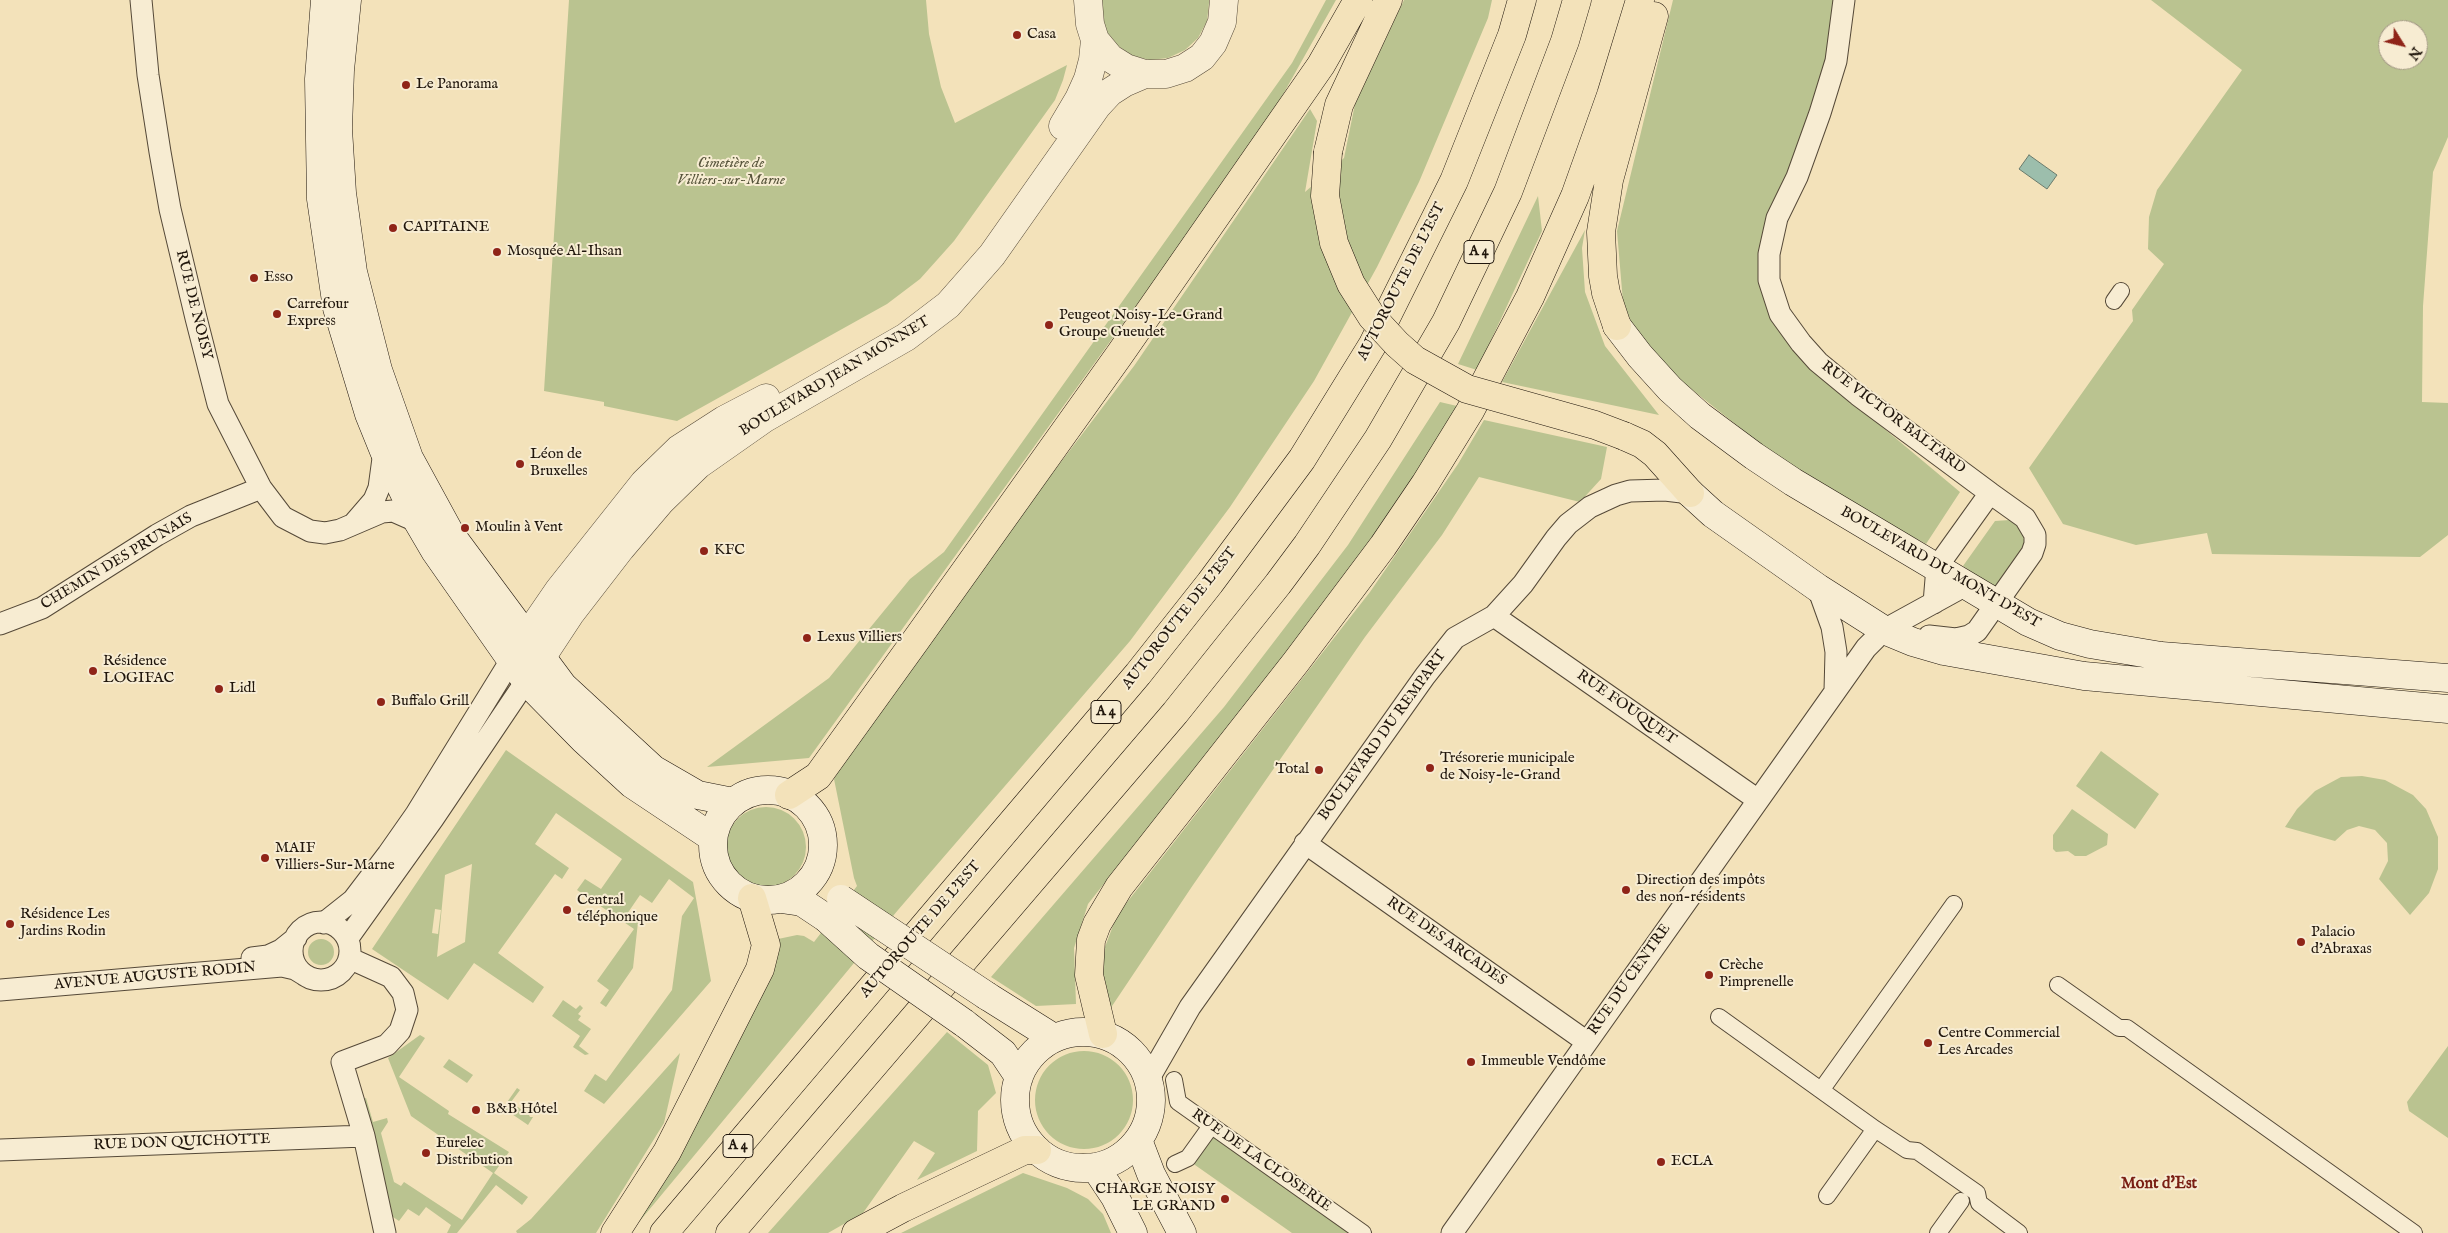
<!DOCTYPE html>
<meta charset="utf-8">
<style>
body{margin:0}
#map{position:relative;width:2448px;height:1233px;overflow:hidden;background:#f3e2ba;font-family:"IM FELL English",serif}
canvas{display:block}
.north{position:absolute;left:2378px;top:20px;width:50px;height:50px;box-sizing:border-box;background:#f7ecd2;border:1px solid #a19683;border-radius:50%;rotate:126deg;font-size:14px;font-weight:700;line-height:20px;text-align:center;color:#20160c}
.north::after{content:'';display:block;margin:auto;width:18px;height:22px;background:#8f2418;clip-path:polygon(50% 0,100% 100%,50% 72%,0 100%)}
</style>
<div id="map">
<canvas width="2448" height="1233"></canvas>
<div class="north">N</div>
</div>
<script>
const ctx = document.querySelector('canvas').getContext('2d');
ctx.lineJoin = 'round';
function fillPath(path, color) { ctx.fillStyle = color; ctx.fill(path, 'evenodd'); }
const poly = rows => new Path2D(rows.map(r => 'M' + r).join(''));
function trace(path, color, width, dash) { ctx.strokeStyle = color; ctx.lineWidth = width; ctx.lineCap = dash ? 'butt' : 'round'; ctx.setLineDash(dash || []); ctx.stroke(path); }
function drawText(font, color, halo, rows, align = 'center') {
  ctx.font = font + ' "IM FELL English",serif'; ctx.lineWidth = 4; ctx.setLineDash([]); ctx.textBaseline = 'middle'; ctx.strokeStyle = halo; ctx.fillStyle = color; for (const [text, x, y, turn = 0] of rows) {
    ctx.save(); ctx.translate(x, y); ctx.rotate((+turn || 0) * Math.PI / 180); ctx.textAlign = isNaN(turn) ? turn : align; if (halo) ctx.strokeText(text, 0, 0); ctx.fillText(text, 0, 0); ctx.restore();
  }
}
const green = poly([
 [569,0,926,0,929,34,941,87,955,123,1067,65,1063,80,1055,100,954,241,920,279,887,304,677,421,604,406,604,402,544,391],
 [1100,0,1209,0,1209,3,1207,21,1198,38,1185,50,1168,58,1150,60,1132,56,1117,45,1106,31,1100,14],
 [1326,0,1336,0,1263,130,809,758,707,767,829,678,910,579,944,552,1292,63],
 [1404,0,1492,0,1488,18,1419,182,1377,267,1314,381,1230,507,1130,641,898,910,634,1228,766,988,773,970,778,939,797,935,804,936,814,942,857,886,854,878,834,779,856,740,937,625,1134,366,1310,109,1317,121,1305,192,1344,158,1355,104],
 [1673,0,1835,0,1828,53,1759,262,1808,365,1960,492,1926,544,1802,477,1661,365,1638,339,1623,302,1617,231],
 [2151,0,2448,0,2448,137,2433,172,2423,306,2422,402,2448,403,2448,535,2420,557,2212,554,2207,533,2136,545,2063,524,2029,468,2133,321,2132,310,2164,264,2148,249,2149,217,2157,190,2242,70],
 [2388,30,2418,30,2418,60,2388,60],
 [1538,196,1542,231,1477,370,1458,364],
 [1585,230,1582,248,1585,292,1605,346,1659,415,1502,382],
 [1440,402,1457,406,1381,531,1293,649,1237,715,1088,904,1074,948,1076,1004,1036,1006,991,977,1224,707,1348,545],
 [1484,420,1607,447,1601,479,1580,502,1479,477,1442,535,1365,637,1193,885,1108,1012,1099,963,1117,915,1370,592,1458,464],
 [2010,520,2021,528,2025,543,1995,589,1963,566,1995,521],
 [506,750,693,882,711,981,604,1104,584,1091,595,1074,606,1081,672,990,682,916,694,898,669,879,652,903,640,895,627,914,638,922,633,968,606,1007,600,1003,609,990,597,981,634,929,577,890,585,879,601,889,622,859,556,813,535,844,569,868,562,879,555,874,498,953,544,987,533,1003,474,963,448,1000,372,949],
 [472,864,465,942,437,957,445,875],
 [435,909,441,910,438,934,432,933],
 [2101,751,2159,794,2135,829,2076,786],
 [2362,776,2385,780,2413,795,2426,809,2438,837,2438,869,2429,893,2410,915,2379,879,2388,861,2387,843,2375,830,2359,826,2347,830,2335,841,2285,827,2297,809,2315,791,2341,777],
 '726 847a40 40 0 1 1 80 0a40 40 0 1 1-80 0Z',
 [2072,809,2108,834,2107,845,2086,856,2075,856,2068,851,2056,852,2053,849,2053,835],
 '308 952a13 13 0 1 1 26 0a13 13 0 1 1-26 0Z',
 [563,1000,576,1009,580,1005,583,1008,578,1014,581,1016,578,1020,591,1029,579,1046,589,1054,585,1055,573,1047,580,1036,552,1016],
 [947,1032,988,1065,996,1093,978,1111,977,1151,917,1180,935,1153,914,1141,863,1213,828,1233,768,1233],
 [420,1035,425,1038,399,1077,449,1111,448,1114,509,1152,494,1173,528,1197,522,1205,496,1185,457,1233,447,1233,451,1225,426,1207,419,1216,408,1209,399,1221,393,1217,363,1099,366,1098,373,1122,387,1118,388,1122,381,1133,394,1182,401,1186,404,1182,462,1220,493,1173,411,1116,388,1058],
 [2448,1046,2448,1138,2409,1111,2407,1102],
 '1035 1100a49 49 0 1 1 98 0a49 49 0 1 1-98 0Z',
 [680,1053,664,1123,596,1233,517,1233,516,1231,531,1219],
 [449,1059,473,1075,467,1083,443,1067],
 [517,1088,520,1090,511,1102,529,1115,530,1117,533,1117,528,1125,503,1108],
 [1210,1134,1350,1233,1292,1233,1195,1165,1191,1161],
 [1023,1173,1067,1188,1088,1199,1103,1214,1111,1233,901,1233]
]);
const water = poly([
 [2029,155,2057,175,2047,189,2019,169,2029,155]
]);
const pedestrian = poly([
 [2114,301,2121,291],
 [2058,985,2119,1028,2127,1028,2414,1233],
 [1719,1017,1875,1129,1907,1150,1917,1151,1977,1193,1979,1203,2019,1233],
 [1174,1080,1178,1102,1363,1233],
 [1822,1089,1954,904],
 [1175,1164,1188,1158,1211,1126],
 [1827,1196,1875,1129],
 [1938,1233,1961,1201]
]);
const minor = poly([
 [141,0,148,75,160,152,170,209,196,318,218,404,261,488,283,517,310,531,325,533,340,530,382,512,393,511,418,522],
 [1844,0,1836,61,1820,113,1797,177,1777,218,1769,254,1769,280,1780,314,1801,343,1818,362,1858,395,1990,493],
 [355,522,374,500,379,488,384,451],
 [1818,588,1832,627,1836,652,1835,691],
 [1494,616,1758,800],
 [0,624,42,608,157,535,191,516,261,488],
 [1929,636,1956,639,1969,636,1977,631,2032,553,2035,544,2035,535,2025,518,1990,493,1937,567,1934,603],
 [1305,843,1587,1042],
 '292 951a29 29 0 1 1 58 0a29 29 0 1 1-58 0Z',
 [324,923,353,900,388,854,416,814,511,660],
 [348,938,433,819,526,681],
 [252,958,268,956,281,950,296,938],
 [349,958,391,977,403,993,407,1010,400,1031,387,1045,342,1062,364,1136,385,1233],
 [0,990,282,966,295,969,308,977],
 [1148,1080,1190,1007,1425,676,1455,638,1494,616,1523,584,1556,538,1568,524,1590,507,1616,495,1630,491,1665,490,1690,493],
 [0,1150,364,1136],
 [1452,1233,1866,648,1884,630,1966,585]
]);
const tertiary = poly([
 [1088,0,1090,24,1095,40,1110,58,1126,68,1145,74,1166,74,1185,68,1202,57,1213,43,1222,22,1224,0],
 [1063,126,1079,99,1088,79,1093,60,1095,40],
 [526,638,559,590,644,483,679,449,724,420,766,398],
 [541,658,570,614,621,548,661,501,698,465,765,418,906,337,948,305,992,255,1097,106,1110,92,1124,83,1145,74]
]);
const secondary = poly([
 [325,0,319,79,321,199,337,308,369,414,384,451,418,522,435,551,526,681,584,740,632,784,713,838],
 [347,0,340,70,338,129,342,193,353,272,378,370,409,458,451,535,563,686,653,769,698,795,733,802],
 [1617,326,1640,356,1670,389,1700,416,1754,456,1793,482,2028,622,2060,636,2090,644,2161,656,2448,678],
 [1690,493,1713,514,1818,588,1884,630,1913,642,1944,651,2084,676,2448,709],
 '713 845a55 55 0 1 1 110 0a55 55 0 1 1-110 0Z',
 [781,899,802,902,826,918],
 [987,996,1054,1038],
 [964,1023,1003,1053,1019,1077],
 '1015 1100a68 68 0 1 1 136 0a68 68 0 1 1-136 0Z',
 [1138,1140,1151,1174,1182,1233],
 [1095,1167,1115,1197,1133,1233]
]);
const motorway = poly([
 [1328,152,1339,105,1388,0],
 [1617,326,1606,293,1603,276,1601,232,1609,180,1654,16],
 [1624,436,1642,444,1655,454,1690,493],
 [789,795,818,776,916,640,1120,354,1321,65,1358,0],
 [1103,1034,1089,975,1091,940,1097,924,1119,887,1296,662,1383,546,1425,484,1470,411,1530,297,1575,196,1611,95,1640,0],
 [615,1233,667,1152,760,969,766,945,752,898],
 [664,1233,1138,674,1210,583,1302,459,1373,344,1454,181,1512,35,1522,0],
 [730,1233,1175,713,1278,584,1307,545,1378,439,1446,322,1508,192,1565,41,1577,0],
 [856,1233,903,1208,1025,1150,1037,1150]
]);
const secondaryBridge = poly([
 [841,899,987,996],
 [826,918,868,956,964,1023]
]);
const motorwayBridge = poly([
 [1328,152,1325,196,1334,243,1351,284,1372,317,1397,344,1415,360,1467,389,1595,425,1624,436]
]);
const markers = [
 [1017,35,5,"#8f2418"],
 [406,85,5,"#8f2418"],
 [393,228,5,"#8f2418"],
 [497,252,5,"#8f2418"],
 [254,278,5,"#8f2418"],
 [277,314,5,"#8f2418"],
 [1049,325,5,"#8f2418"],
 [520,464,5,"#8f2418"],
 [465,528,5,"#8f2418"],
 [704,551,5,"#8f2418"],
 [807,638,5,"#8f2418"],
 [93,671,5,"#8f2418"],
 [219,689,5,"#8f2418"],
 [381,702,5,"#8f2418"],
 [1430,768,5,"#8f2418"],
 [1319,770,5,"#8f2418"],
 [265,858,5,"#8f2418"],
 [1626,890,5,"#8f2418"],
 [567,910,5,"#8f2418"],
 [10,924,5,"#8f2418"],
 [2301,942,5,"#8f2418"],
 [1709,975,5,"#8f2418"],
 [1928,1043,5,"#8f2418"],
 [1471,1062,5,"#8f2418"],
 [476,1110,5,"#8f2418"],
 [426,1153,5,"#8f2418"],
 [1661,1162,5,"#8f2418"],
 [1225,1199,5,"#8f2418"]
];
const shields = [
 [1479,252,30],
 [1106,712,30],
 [738,1146,30]
];
const shieldNames = [
 ["A 4",1479,252],
 ["A 4",1106,712],
 ["A 4",738,1146]
];
const poiNames = [
 ["Casa",1027,35],
 ["Le Panorama",416,85],
 ["CAPITAINE",403,228],
 ["Mosquée Al-Ihsan",507,252],
 ["Esso",264,278],
 ["Carrefour",287,305],
 ["Express",287,322],
 ["Peugeot Noisy-Le-Grand",1059,316],
 ["Groupe Gueudet",1059,333],
 ["Léon de",530,455],
 ["Bruxelles",530,472],
 ["Moulin à Vent",475,528],
 ["KFC",714,551],
 ["Lexus Villiers",817,638],
 ["Résidence",103,662],
 ["LOGIFAC",103,679],
 ["Lidl",229,689],
 ["Buffalo Grill",391,702],
 ["Trésorerie municipale",1440,759],
 ["de Noisy-le-Grand",1440,776],
 ["Total",1309,770,"right"],
 ["MAIF",275,849],
 ["Villiers-Sur-Marne",275,866],
 ["Direction des impôts",1636,881],
 ["des non-résidents",1636,898],
 ["Central",577,901],
 ["téléphonique",577,918],
 ["Résidence Les",20,915],
 ["Jardins Rodin",20,932],
 ["Palacio",2311,933],
 ["d'Abraxas",2311,950],
 ["Crèche",1719,966],
 ["Pimprenelle",1719,983],
 ["Centre Commercial",1938,1034],
 ["Les Arcades",1938,1051],
 ["Immeuble Vendôme",1481,1062],
 ["B&B Hôtel",486,1110],
 ["Eurelec",436,1144],
 ["Distribution",436,1161],
 ["ECLA",1671,1162],
 ["CHARGE NOISY",1215,1190,"right"],
 ["LE GRAND",1215,1207,"right"]
];
const parkNames = [
 ["Cimetière de",731,164],
 ["Villiers-sur-Marne",731,181]
];
const streetNames = [
 ["AUTOROUTE DE L’EST",1402,282,-63],
 ["RUE DE NOISY",193,305,76],
 ["BOULEVARD JEAN MONNET",835,377,-31],
 ["RUE VICTOR BALTARD",1893,418,37],
 ["CHEMIN DES PRUNAIS",117,562,-31],
 ["BOULEVARD DU MONT D'EST",1940,568,30],
 ["AUTOROUTE DE L’EST",1180,619,-52],
 ["RUE FOUQUET",1626,708,35],
 ["BOULEVARD DU REMPART",1383,736,-54],
 ["AUTOROUTE DE L’EST",921,930,-49],
 ["RUE DES ARCADES",1446,942,35],
 ["AVENUE AUGUSTE RODIN",155,977,-5],
 ["RUE DU CENTRE",1630,980,-55],
 ["RUE DON QUICHOTTE",182,1143,-2],
 ["RUE DE LA CLOSERIE",1261,1161,35]
];
const neighbourhoodNames = [
 ["Mont d'Est",2159,1185]
];
fillPath(green, '#bac390');
fillPath(water, '#9cbeac');
trace(water, '#6a7b6c', 1);
trace(pedestrian, '#554938', 18);
trace(minor, '#554938', 23);
trace(tertiary, '#554938', 29);
trace(secondary, '#20160c', 29);
trace(motorway, '#20160c', 29);
trace(pedestrian, '#f7ecd2', 16);
trace(minor, '#f7ecd2', 21);
trace(tertiary, '#f7ecd2', 28);
trace(secondary, '#f7ecd2', 28);
trace(motorway, '#f3e2ba', 28);
trace(secondaryBridge, '#20160c', 29, []);
trace(motorwayBridge, '#20160c', 29, []);
trace(secondaryBridge, '#f7ecd2', 28);
trace(motorwayBridge, '#f3e2ba', 28);
for (const [x, y, r, color] of markers) { const dot = new Path2D(); dot.arc(x, y, r, 0, 2 * Math.PI); ctx.fillStyle = color; ctx.fill(dot); trace(dot, '#f7ecd2', 2); }
for (const [x, y, w] of shields) { const box = new Path2D(); box.roundRect(x - w / 2, y - 11.5, w, 23, 4); ctx.fillStyle = '#f7ecd2'; ctx.fill(box); trace(box, '#20160c', 1); }
drawText('bold 14px', '#20160c', null, shieldNames);
drawText('15px', '#20160c', '#f7ecd2', poiNames, 'left');
drawText('italic 15px', '#56533a', '#f7ecd2', parkNames);
drawText('15px', '#20160c', '#f7ecd2', streetNames);
drawText('bold 16px', '#7a1f14', '#f7ecd2', neighbourhoodNames);
</script>
